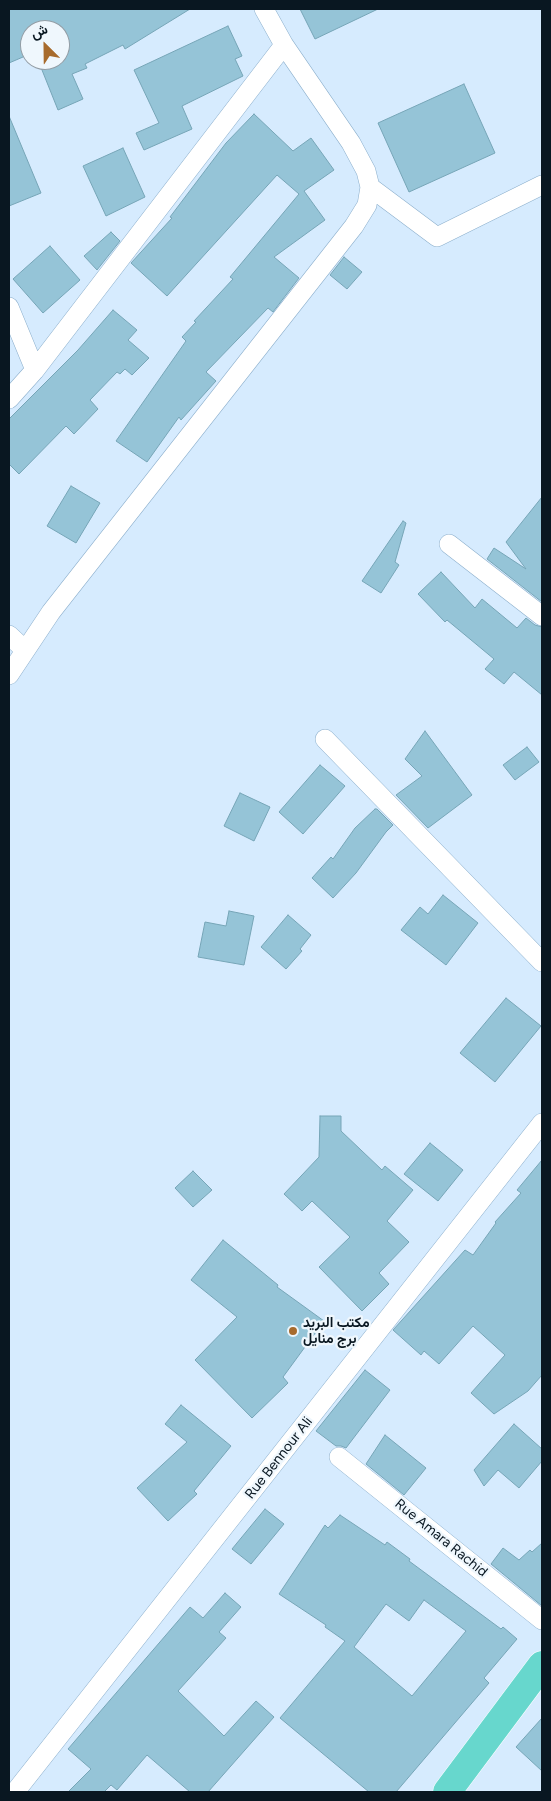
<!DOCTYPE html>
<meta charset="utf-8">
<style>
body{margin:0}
#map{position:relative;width:551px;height:1801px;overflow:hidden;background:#d6ebfe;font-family:Figtree,Vazirmatn,sans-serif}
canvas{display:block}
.frame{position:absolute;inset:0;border:10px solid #091721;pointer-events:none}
.north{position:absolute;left:20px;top:20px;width:50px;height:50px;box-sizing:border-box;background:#eff7fd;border:1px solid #939da5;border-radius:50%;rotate:337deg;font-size:14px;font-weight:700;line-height:20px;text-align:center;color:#091721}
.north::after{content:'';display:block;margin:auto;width:18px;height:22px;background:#a76b2d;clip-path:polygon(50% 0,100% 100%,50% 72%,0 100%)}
</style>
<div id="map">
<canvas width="551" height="1801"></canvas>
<div class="frame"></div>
<div class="north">ش</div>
</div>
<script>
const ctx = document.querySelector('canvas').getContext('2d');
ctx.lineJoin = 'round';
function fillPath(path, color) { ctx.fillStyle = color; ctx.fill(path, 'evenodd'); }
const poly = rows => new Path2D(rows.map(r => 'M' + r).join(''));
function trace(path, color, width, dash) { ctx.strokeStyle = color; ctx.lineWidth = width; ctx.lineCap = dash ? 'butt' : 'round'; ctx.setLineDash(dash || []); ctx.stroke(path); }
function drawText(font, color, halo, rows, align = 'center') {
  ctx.font = font + ' Figtree,Vazirmatn,sans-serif'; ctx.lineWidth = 4.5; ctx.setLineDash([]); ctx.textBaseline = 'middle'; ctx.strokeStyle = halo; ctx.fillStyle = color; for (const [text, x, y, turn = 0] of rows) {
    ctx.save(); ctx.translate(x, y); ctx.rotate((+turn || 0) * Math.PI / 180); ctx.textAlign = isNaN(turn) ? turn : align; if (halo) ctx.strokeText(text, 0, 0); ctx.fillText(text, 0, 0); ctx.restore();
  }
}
const building = poly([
 [9,9,190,9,125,49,123,45,85,64,87,68,72,74,83,99,58,110,38,60,60,60,60,30,30,30,30,54,9,63,9,9],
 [300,9,378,9,315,39,300,9],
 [228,26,242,56,235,59,243,76,182,106,192,129,144,150,136,133,159,123,134,70,228,26],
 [464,84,495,153,409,192,378,123,464,84],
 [254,114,293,151,311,138,334,170,304,191,325,220,274,257,299,278,273,312,268,308,206,372,216,381,181,420,179,417,147,462,116,441,186,341,182,337,196,322,194,321,233,279,230,277,299,194,277,175,167,296,131,263,172,218,170,217,226,143,254,114],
 [9,116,41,193,9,206,9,116],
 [123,148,145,197,106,216,83,166,123,148],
 [111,232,120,241,97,270,84,256,111,232],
 [50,246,80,280,43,313,13,279,50,246],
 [344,257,362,272,347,289,330,275,344,257],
 [113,310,137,330,128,340,149,358,132,375,125,369,120,374,117,372,90,400,98,409,74,434,66,426,19,474,9,464,9,419,78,350,113,310],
 [71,486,100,503,76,543,47,526,71,486],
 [542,497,542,602,487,559,494,548,526,569,506,542,542,497],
 [403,521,406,523,395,562,399,565,381,593,362,581,403,521],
 [441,572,475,608,482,599,517,628,526,618,535,625,542,627,542,695,514,672,504,684,485,669,494,659,447,620,445,622,418,594,441,572],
 [425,731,472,795,428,828,396,795,422,776,405,759,425,731],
 [527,747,539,762,515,780,503,765,527,747],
 [320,765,345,786,303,834,279,812,320,765],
 [240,793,270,807,254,841,224,826,240,793],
 [375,809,377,809,393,825,386,832,356,873,333,898,312,878,331,857,333,859,355,828,375,809],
 [443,895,478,923,446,965,401,930,420,907,428,914,443,895],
 [229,911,254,916,244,965,198,957,205,922,226,926,229,911],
 [288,915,311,935,300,949,302,951,286,969,261,947,288,915],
 [506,998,541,1026,495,1082,460,1053,506,998],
 [320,1116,341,1116,341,1131,382,1170,385,1166,413,1190,387,1221,409,1242,379,1273,389,1284,362,1311,319,1267,350,1237,312,1201,302,1211,284,1194,319,1157,320,1116],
 [430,1143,463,1170,438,1201,404,1174,430,1143],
 [542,1160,542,1375,528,1391,494,1414,471,1393,505,1355,473,1326,439,1364,424,1351,421,1355,393,1330,465,1250,473,1255,496,1223,495,1222,521,1193,517,1190,542,1160],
 [193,1171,212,1190,193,1207,175,1188,193,1171],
 [223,1240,278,1285,277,1287,324,1321,283,1377,288,1383,252,1418,195,1360,237,1317,191,1280,223,1240],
 [365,1370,390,1390,346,1448,341,1446,336,1446,316,1431,365,1370],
 [181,1405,231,1446,194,1491,197,1494,168,1521,137,1488,187,1442,165,1424,181,1405],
 [514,1424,542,1449,542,1461,519,1488,498,1470,484,1486,474,1470,514,1424],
 [385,1435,426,1468,404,1495,366,1464,385,1435],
 [265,1509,284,1524,251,1564,232,1549,265,1509],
 [340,1515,385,1545,387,1542,410,1559,409,1561,501,1629,503,1627,517,1639,484,1678,489,1683,396,1792,369,1792,280,1718,345,1641,325,1627,326,1625,279,1594,325,1525,328,1528,340,1515],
 [424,1600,466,1631,412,1696,354,1647,386,1604,409,1621,424,1600],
 [542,1543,542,1606,491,1564,503,1548,519,1560,530,1550,532,1552,542,1543],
 [225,1593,241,1607,219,1632,226,1638,178,1691,224,1736,256,1701,274,1717,208,1792,190,1792,147,1755,117,1790,111,1785,104,1792,68,1792,91,1769,68,1749,190,1607,203,1618,225,1593],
 [542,1718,542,1771,516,1747,542,1718]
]);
const street = poly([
 [370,187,437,237,542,185],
 [9,307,35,370],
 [9,399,35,370,284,45],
 [449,544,542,616],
 [9,635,25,650],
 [9,675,51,612,354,226,367,205,370,187,366,171,351,143,284,45,264,9],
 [325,739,542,962],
 [339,1457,542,1620],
 [15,1792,542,1123]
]);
const primary = poly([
 [447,1792,542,1665]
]);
const markers = [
 [293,1331,5,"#a76b2d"]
];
const poiNames = [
 ["مكتب البريد",303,1323],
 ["برج منايل",303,1339]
];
const streetNames = [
 ["Rue Bennour Ali",279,1458,-52],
 ["Rue Amara Rachid",441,1538,39]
];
fillPath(building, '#95c4d7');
trace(building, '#76a5b7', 1);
trace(street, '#8cafcc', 20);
trace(primary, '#fff', 29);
trace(street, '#fff', 19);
trace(primary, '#67d7cd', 28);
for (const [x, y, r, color] of markers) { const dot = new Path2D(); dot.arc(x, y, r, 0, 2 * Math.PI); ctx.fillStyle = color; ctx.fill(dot); trace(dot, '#eff7fd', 2); }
drawText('bold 14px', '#091721', '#eff7fd', poiNames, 'left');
drawText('14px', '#091721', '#eff7fd', streetNames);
</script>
